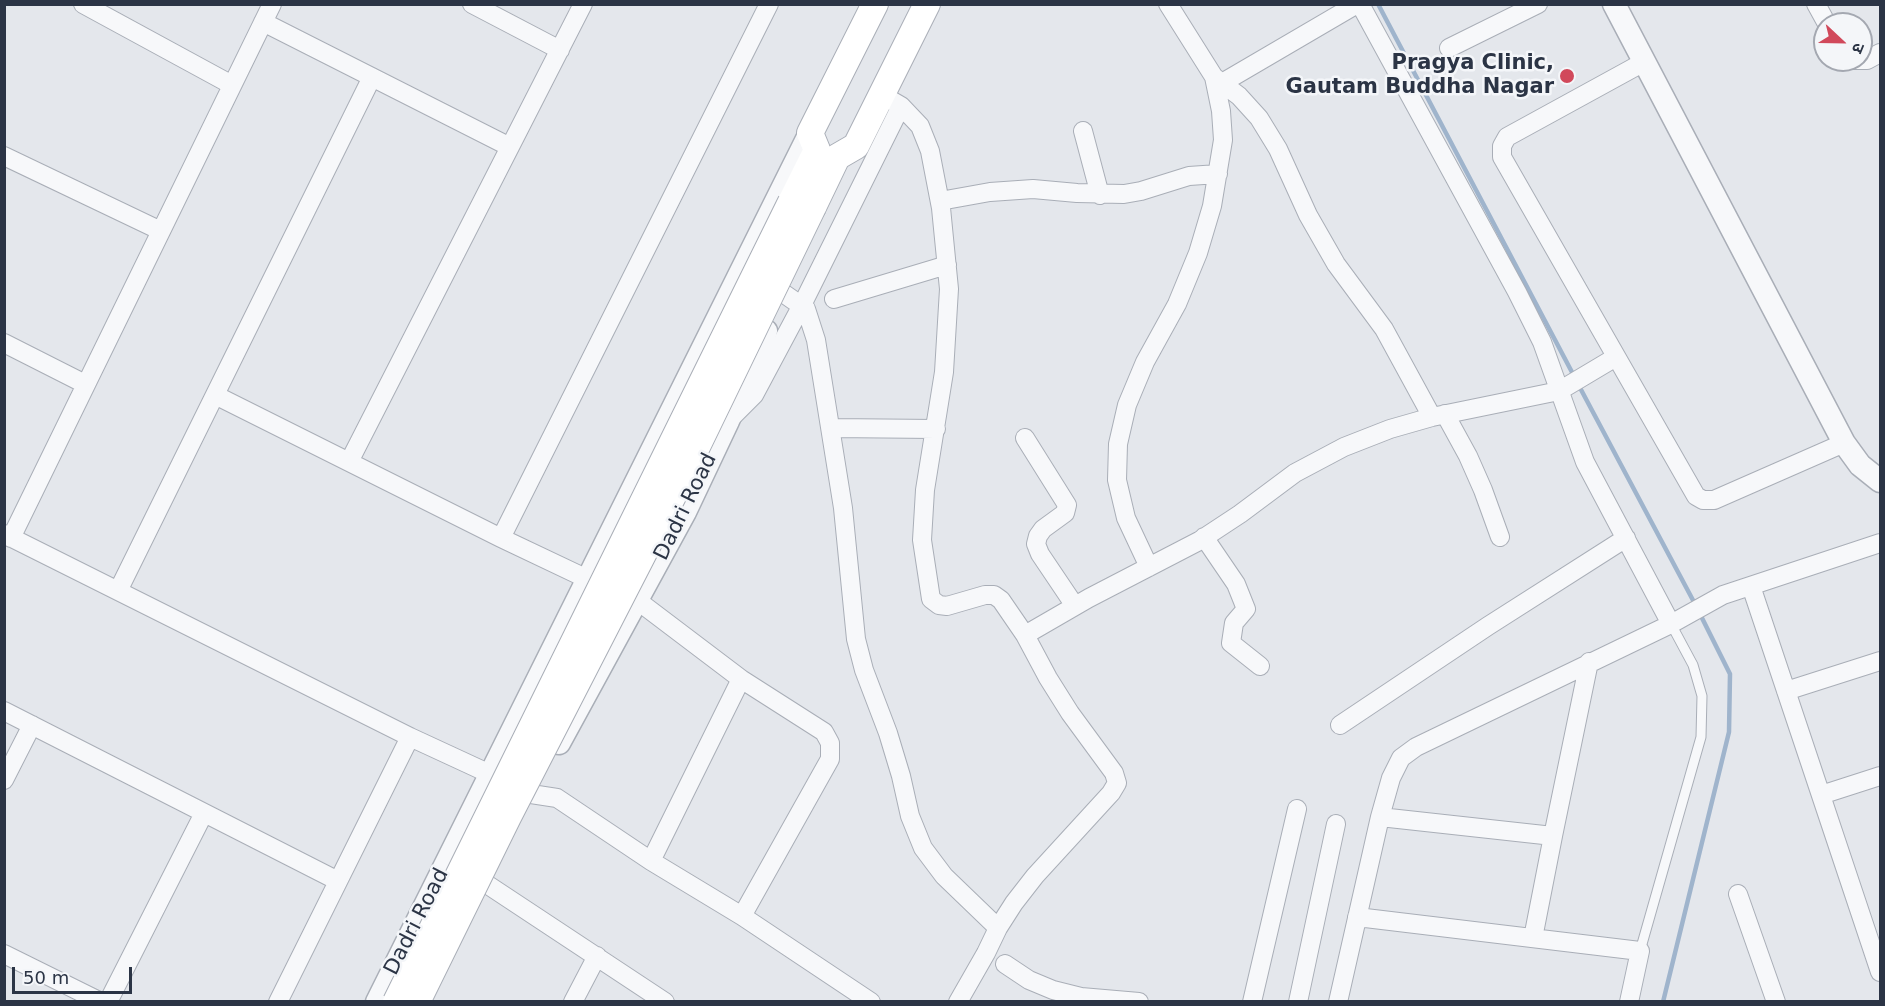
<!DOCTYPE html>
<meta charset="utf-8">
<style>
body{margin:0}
#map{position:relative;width:1885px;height:1006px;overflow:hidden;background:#e4e7ec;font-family:"DejaVu Sans","Noto Sans Devanagari",sans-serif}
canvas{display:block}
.frame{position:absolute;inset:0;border:6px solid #2b3445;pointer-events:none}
.north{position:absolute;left:1813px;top:12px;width:60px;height:60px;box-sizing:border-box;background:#f4f6f9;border:2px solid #a4a8b1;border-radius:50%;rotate:112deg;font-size:16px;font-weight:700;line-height:24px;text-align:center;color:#2b3445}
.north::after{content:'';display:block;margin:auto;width:21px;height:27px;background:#d1495b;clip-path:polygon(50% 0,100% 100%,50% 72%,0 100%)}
.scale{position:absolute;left:12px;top:967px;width:120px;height:27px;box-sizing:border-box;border:3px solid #2b3445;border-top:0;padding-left:8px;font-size:18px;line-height:21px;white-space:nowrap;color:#2b3445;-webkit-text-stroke:4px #f4f6f9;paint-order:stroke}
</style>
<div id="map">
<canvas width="1885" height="1006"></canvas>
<div class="frame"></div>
<div class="north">उ</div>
<div class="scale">50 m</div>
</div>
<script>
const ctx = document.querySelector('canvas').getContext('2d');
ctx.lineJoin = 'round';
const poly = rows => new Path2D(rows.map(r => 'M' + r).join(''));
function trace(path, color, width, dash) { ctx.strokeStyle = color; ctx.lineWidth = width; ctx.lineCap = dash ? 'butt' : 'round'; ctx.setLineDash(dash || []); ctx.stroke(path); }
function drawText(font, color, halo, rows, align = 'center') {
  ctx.font = font + ' "DejaVu Sans",sans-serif'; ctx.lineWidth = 5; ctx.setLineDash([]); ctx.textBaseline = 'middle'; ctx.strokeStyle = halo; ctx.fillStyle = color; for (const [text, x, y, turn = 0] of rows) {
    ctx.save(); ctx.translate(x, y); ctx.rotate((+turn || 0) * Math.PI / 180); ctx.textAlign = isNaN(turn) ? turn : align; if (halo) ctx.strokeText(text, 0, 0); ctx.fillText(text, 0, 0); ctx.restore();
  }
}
const stream = poly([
 [1378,4,1574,376],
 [1578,384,1695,604],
 [1663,1002,1729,732,1730,674,1699,612]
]);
const service = poly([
 [1640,951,1701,737,1702,696,1693,665,1671,624]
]);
const minor = poly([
 [83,4,232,85],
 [472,4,560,50],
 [1360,4,1517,292,1542,342,1585,462,1671,624],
 [1816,4,1827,24],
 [263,22,510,147],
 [1449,48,1538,4],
 [1853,60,1867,60,1880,53],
 [1644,62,1507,137,1502,146,1502,157,1696,496,1703,500,1714,500,1844,443],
 [1214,77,1239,96,1259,118,1278,149,1308,215,1336,264,1384,329,1432,417],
 [1222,83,1357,4],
 [882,95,901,106,920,126,930,151,941,208,949,289,944,372,925,490,922,540,931,599,939,605,947,606,985,595,994,595,1001,600,1025,635,1089,598,1199,541,1240,514,1295,473,1344,447,1390,429,1432,417,1559,391,1616,357],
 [1083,131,1100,195],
 [4,156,161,231],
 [940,201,990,192,1033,189,1077,193,1124,194,1141,191,1189,176,1218,174],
 [783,293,806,309,816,340,843,508,856,639,864,670,888,733,901,776,910,816,923,848,944,876,998,928],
 [834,299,947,265],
 [4,343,85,384],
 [215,395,501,538,600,585],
 [1445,414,1468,456,1483,490,1500,537],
 [732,417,754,395,802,305,901,106],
 [831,428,936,429],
 [1025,438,1067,505,1065,513,1043,529,1038,536,1036,544,1040,554,1075,606],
 [349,462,583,4],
 [4,534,410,737,490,774],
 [1204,537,1236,584,1246,609,1234,623,1231,643,1260,666],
 [11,538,272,4],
 [501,538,769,4],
 [1149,567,1126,518,1117,480,1118,444,1127,405,1145,362,1177,304,1198,253,1212,206,1223,140,1221,111,1214,77,1168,4],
 [1751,586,1880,972],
 [118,591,372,77],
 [626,596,638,601,741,679],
 [1786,691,1880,661],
 [4,711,338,881],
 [1340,725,1488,626,1626,538],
 [4,780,32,725],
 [531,794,557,798,651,861,742,916,871,1002],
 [1821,795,1880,776],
 [1380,817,1553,836,1589,662],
 [651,861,741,679,824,732,830,743,830,759,742,916],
 [485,883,665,1002],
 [1738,894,1776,1002],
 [1357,917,1640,951,1629,1002],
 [1533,938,1553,836],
 [4,954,101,1002],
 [1005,964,1029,980,1053,990,1081,997,1139,1002],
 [108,1002,204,813],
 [278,1002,410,737],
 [573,1002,597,956],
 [958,1002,986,953,998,928,1014,903,1035,876,1111,793,1117,783,1114,773,1070,713,1048,678,1025,635],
 [1252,1002,1297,809],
 [1298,1002,1336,824],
 [1338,1002,1380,817,1391,778,1401,758,1416,747,1671,624,1723,595,1880,543]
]);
const tertiary = poly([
 [1614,4,1844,443,1860,465,1880,481],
 [559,743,685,512,728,421,766,331],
 [377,1002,810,133]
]);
const secondary = poly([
 [791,202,817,150,810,133,875,4],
 [813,207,837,157,856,146,927,4]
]);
const secondaryBridge = poly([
 [396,1002,791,202],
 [417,1002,508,817,675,492,813,207]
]);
const markers = [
 [1567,76,8,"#d1495b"]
];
const poiNames = [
 ["Pragya Clinic,",1554,64],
 ["Gautam Buddha Nagar",1554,88]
];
const streetNames = [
 ["Dadri Road",686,507,-64],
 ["Dadri Road",417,922,-63]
];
trace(stream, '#9fb4cc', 4.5);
trace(service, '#a9aeb7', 11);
trace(minor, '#a9aeb7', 20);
trace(tertiary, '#a9aeb7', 25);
trace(secondary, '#a9aeb7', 28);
trace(service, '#f7f8fa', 9);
trace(minor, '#f7f8fa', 18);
trace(tertiary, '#f7f8fa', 22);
trace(secondary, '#fff', 26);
trace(secondaryBridge, '#a9aeb7', 28, []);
trace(secondaryBridge, '#fff', 26);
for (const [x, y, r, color] of markers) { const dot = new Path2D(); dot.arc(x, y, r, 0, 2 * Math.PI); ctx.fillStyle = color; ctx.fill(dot); trace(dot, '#f4f6f9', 2); }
drawText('bold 21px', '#2b3445', '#f4f6f9', poiNames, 'right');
drawText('21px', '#2b3445', '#f4f6f9', streetNames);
</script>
